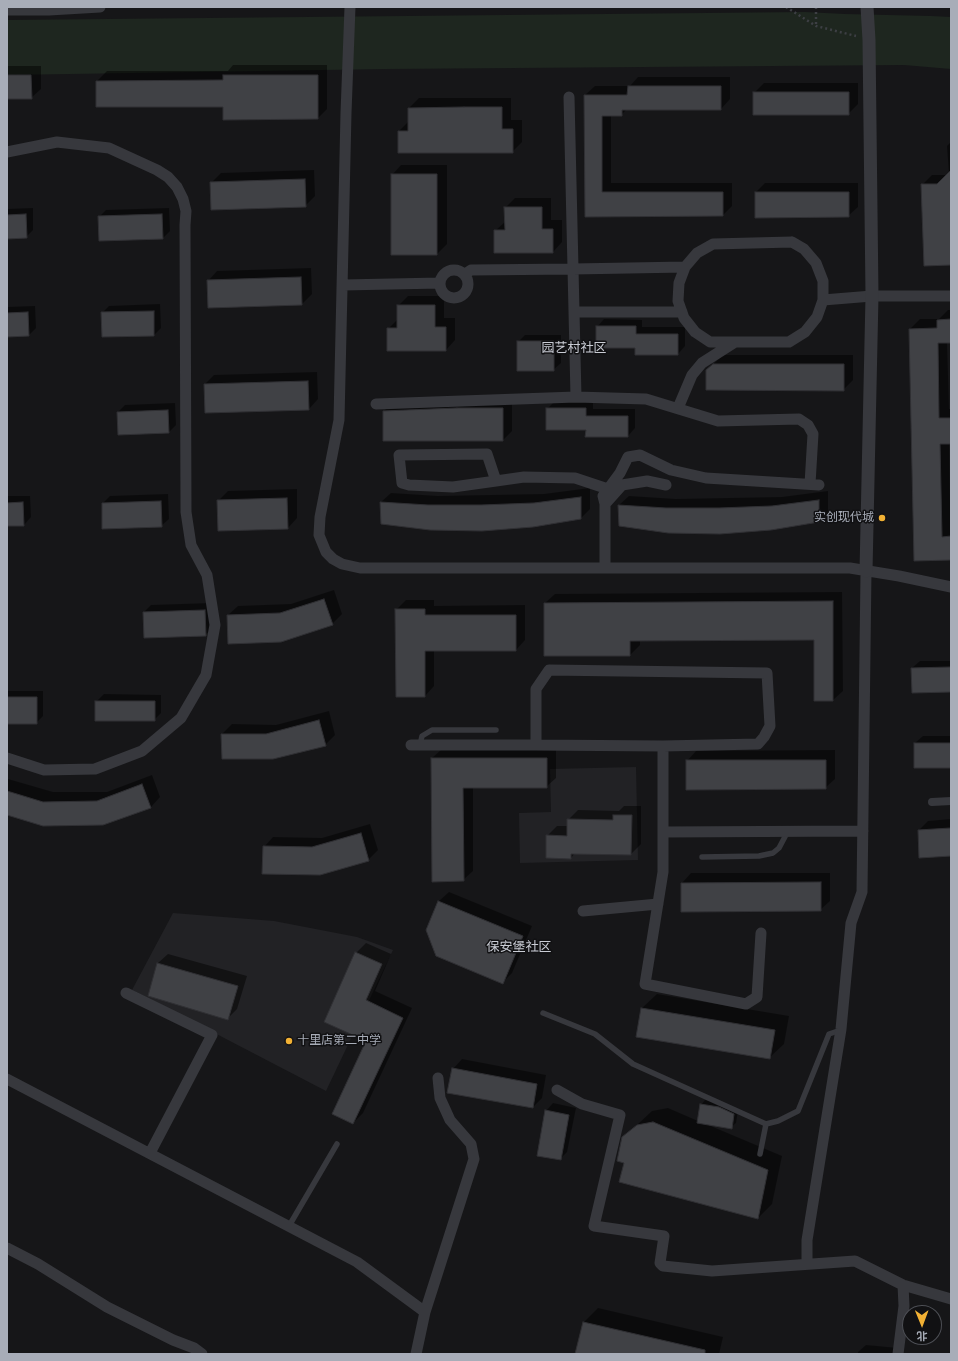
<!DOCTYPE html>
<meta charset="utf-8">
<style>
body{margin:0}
#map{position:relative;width:958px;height:1361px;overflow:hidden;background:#161618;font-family:Helvetica,"Noto Sans SC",sans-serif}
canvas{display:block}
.frame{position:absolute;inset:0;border:8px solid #a8adb8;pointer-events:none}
.north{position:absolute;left:902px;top:1305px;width:40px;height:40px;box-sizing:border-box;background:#111113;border:1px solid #4d4f55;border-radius:50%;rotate:179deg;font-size:11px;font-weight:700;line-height:16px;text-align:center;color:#a8adb8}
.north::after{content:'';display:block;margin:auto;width:14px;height:18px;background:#f2b134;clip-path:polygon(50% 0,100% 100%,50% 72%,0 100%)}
</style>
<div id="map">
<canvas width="958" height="1361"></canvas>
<div class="frame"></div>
<div class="north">北</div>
</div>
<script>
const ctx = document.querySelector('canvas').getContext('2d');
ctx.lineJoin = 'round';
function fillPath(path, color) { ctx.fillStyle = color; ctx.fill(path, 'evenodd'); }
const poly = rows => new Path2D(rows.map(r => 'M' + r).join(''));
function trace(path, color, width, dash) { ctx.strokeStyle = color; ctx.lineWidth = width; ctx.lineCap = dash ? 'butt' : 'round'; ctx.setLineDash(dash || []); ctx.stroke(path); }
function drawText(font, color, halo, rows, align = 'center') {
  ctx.font = font + ' Helvetica,"Noto Sans SC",sans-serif'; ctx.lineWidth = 3; ctx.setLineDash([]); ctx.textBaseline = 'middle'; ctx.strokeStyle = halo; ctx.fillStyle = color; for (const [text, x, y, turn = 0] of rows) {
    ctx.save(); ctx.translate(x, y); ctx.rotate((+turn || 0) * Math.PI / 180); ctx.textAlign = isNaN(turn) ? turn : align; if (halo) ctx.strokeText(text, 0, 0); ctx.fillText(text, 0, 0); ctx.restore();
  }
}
const built = poly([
 [636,767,638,860,520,863,519,813,551,812,550,769],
 [173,913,274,921,357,937,393,950,326,1091,132,990]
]);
const green = poly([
 [805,12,845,14,931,16,951,17,951,69,904,65,386,69,7,75,7,20]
]);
const shadow = poly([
 [233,65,327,65,327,109,318,118,224,106,97,81,107,71,228,71],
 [7,66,41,66,41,89,31,98,7,98],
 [638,77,730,77,730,99,721,109,627,109,621,115,611,115,611,183,732,183,732,206,723,215,586,216,585,95,595,86,630,86],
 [764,83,858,83,858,104,848,114,754,93],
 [419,98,511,98,511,120,522,120,522,142,512,152,399,131,409,121,409,108],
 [951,142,951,264,922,185,932,175,948,175,949,173,947,146],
 [401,165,447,165,447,244,437,254,392,175],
 [314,170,315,196,305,206,211,183,221,173],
 [765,183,858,183,858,207,848,216,756,192],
 [515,198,551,198,551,220,562,220,562,242,553,252,495,231,506,221,505,208],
 [33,208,33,230,26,237,7,238,7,209],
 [169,208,170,231,163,238,99,217,106,210],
 [311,268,312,294,302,304,208,281,217,271],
 [408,296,444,296,444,318,455,318,455,340,446,350,388,329,398,319,398,306],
 [160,304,161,328,154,335,102,313,109,306],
 [35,306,36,328,29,335,7,336,7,307],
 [948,310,951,310,951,342,947,342,949,409,951,409,951,443,949,443,951,559,915,560,910,329,920,319,939,319],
 [604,319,642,320,642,327,685,327,685,346,678,354,636,347,597,327],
 [525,335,561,335,561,363,553,370,518,342],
 [723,355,853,355,853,380,843,390,707,370],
 [317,372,318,399,309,409,205,384,214,375],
 [512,399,512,431,503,440,384,411,393,402],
 [554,402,593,402,593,409,635,409,635,428,628,436,587,429,547,409],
 [175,403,176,425,169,432,118,412,125,405],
 [590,488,590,509,581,518,381,502,391,493,438,496,544,494],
 [297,489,297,518,288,528,218,501,228,491],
 [828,491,828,512,819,521,619,505,629,496,676,499,782,497],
 [168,494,169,519,161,526,103,503,110,496],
 [7,496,30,496,31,517,24,525,7,525],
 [334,590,342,614,332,624,228,615,238,606,291,604],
 [842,592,843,691,833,700,815,700,815,639,640,640,640,645,630,655,545,603,555,594],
 [406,600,434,600,434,606,525,605,525,640,516,650,434,650,434,686,425,696,396,610],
 [212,603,213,628,205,635,144,612,151,605],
 [920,661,951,661,951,691,912,668],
 [7,691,43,691,43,716,36,723,7,723],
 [104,694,161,695,161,713,154,720,96,702],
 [329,711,335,735,325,745,222,734,232,724,276,725],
 [923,736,951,736,951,767,915,743],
 [442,749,556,749,556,778,546,787,473,787,473,871,463,880,432,758],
 [835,750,835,779,825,788,687,761,696,751],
 [152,775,160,797,151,807,103,824,7,814,7,780,8,779,53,792,107,792],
 [624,806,641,806,641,844,631,854,575,853,571,858,547,836,557,826,568,826,568,820,578,810,619,811],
 [951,819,951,855,919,830,928,821],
 [370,824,378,850,368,860,264,847,273,837,322,838],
 [691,873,830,873,830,901,820,910,682,883],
 [449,892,532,926,512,973,503,982,427,930,439,901],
 [366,943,391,954,375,991,412,1008,363,1113,353,1123,368,1040,356,953],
 [168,954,247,976,237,1009,228,1018,158,963],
 [657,994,789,1016,784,1044,769,1058,637,1036,642,1008],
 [462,1059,546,1075,542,1098,533,1107,453,1069],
 [705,1100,724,1103,738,1110,736,1123,731,1127,706,1124,782,1156,772,1204,758,1218,625,1162,623,1138,652,1111,668,1108,698,1121,701,1105],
 [553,1103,576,1108,567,1152,560,1159,546,1111],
 [598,1308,723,1337,719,1354,576,1354,584,1322],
 [866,1345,898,1348,900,1354,858,1354,858,1352]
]);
const building = poly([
 [7,75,31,75,32,99,7,99,7,75],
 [223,75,318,75,318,119,223,120,223,107,96,107,96,81,223,80,223,75],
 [628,86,721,86,721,110,622,110,622,116,602,116,602,192,723,192,723,216,585,217,584,95,627,95,628,86],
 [753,92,849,92,849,115,753,115,753,92],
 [464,107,502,107,502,129,513,129,513,153,398,153,398,131,408,131,408,108,464,107],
 [951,170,951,265,924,266,921,184,937,184,951,170],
 [391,174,437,174,437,255,391,255,391,174],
 [305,179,306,207,211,210,210,182,305,179],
 [755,192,849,192,849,217,755,218,755,192],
 [504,207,542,207,542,229,553,229,553,253,494,253,494,230,505,230,504,207],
 [26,214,27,238,7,239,7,215,26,214],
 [162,214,163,239,99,241,98,216,162,214],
 [301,277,302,305,208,308,207,280,301,277],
 [397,305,435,305,435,327,446,327,446,351,387,351,387,328,397,328,397,305],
 [154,311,154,336,102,337,101,312,154,311],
 [28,312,29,336,7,337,7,313,28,312],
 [951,319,951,343,938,343,939,418,951,418,951,444,940,444,942,537,951,536,951,560,914,561,909,329,937,328,937,320,951,319],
 [596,326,636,326,636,334,678,334,678,355,635,355,635,348,596,348,596,326],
 [517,341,554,341,554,371,517,371,517,341],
 [713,364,844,364,844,391,706,390,706,370,713,364],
 [308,381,309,410,205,413,204,384,308,381],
 [457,408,503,408,503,441,383,441,383,411,457,408],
 [546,408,586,408,586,416,628,416,628,437,585,437,586,430,546,430,546,408],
 [168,410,169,433,118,435,117,412,168,410],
 [581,497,581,519,533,527,482,531,430,530,381,524,380,502,428,505,481,505,534,503,581,497],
 [287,498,288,529,218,531,217,500,287,498],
 [819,500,819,522,771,530,720,534,668,533,619,526,618,505,666,508,719,508,772,506,819,500],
 [161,501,162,527,102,529,102,503,161,501],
 [23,502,24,526,7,526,7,503,23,502],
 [324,599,333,625,281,642,228,644,227,615,280,613,324,599],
 [833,601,833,701,814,701,814,640,630,641,630,656,544,656,544,603,833,601],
 [395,609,425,609,425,615,516,615,516,651,425,651,425,697,396,697,395,609],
 [205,610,206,636,144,638,143,612,205,610],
 [951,667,951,692,912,693,911,668,951,667],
 [7,697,37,697,37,724,7,724,7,697],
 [95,701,155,701,155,721,95,721,95,701],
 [319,720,326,746,273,759,222,759,221,734,266,734,319,720],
 [914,743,951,743,951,768,914,768,914,743],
 [431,758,547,758,547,788,463,788,464,881,432,882,431,758],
 [686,760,826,760,826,789,686,790,686,760],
 [142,784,151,808,103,825,43,826,7,815,7,791,43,802,97,801,142,784],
 [613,815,632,815,631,855,571,854,571,859,546,858,546,835,567,836,567,819,613,820,613,815],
 [951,828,951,856,919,858,918,830,951,828],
 [361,833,369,861,320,875,262,874,263,846,312,847,361,833],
 [821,882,821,911,681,912,681,883,821,882],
 [438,901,523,936,503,984,436,956,426,930,438,901],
 [355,952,382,964,366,1000,403,1018,353,1124,332,1114,366,1041,324,1022,355,952],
 [157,963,238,986,228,1020,148,996,157,963],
 [641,1008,775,1030,770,1059,636,1037,641,1008],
 [452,1068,537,1084,533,1108,447,1093,452,1068],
 [700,1104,719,1107,734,1114,732,1129,697,1123,700,1104],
 [545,1110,569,1115,561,1160,537,1156,545,1110],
 [653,1122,768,1170,758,1219,619,1182,624,1163,617,1161,622,1137,637,1125,653,1122],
 [583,1322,705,1350,705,1354,575,1354,583,1322]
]);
const path = poly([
 [786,7,816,26,856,36],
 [816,7,816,26]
]);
const service = poly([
 [420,745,422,736,432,730,496,730],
 [702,857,759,856,773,853,779,848,788,831],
 [543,1013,595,1034,633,1064,766,1124,778,1121,798,1111,829,1034,841,1030],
 [760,1154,766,1124],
 [289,1226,337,1144]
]);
const pedestrian = poly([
 [932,802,951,801]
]);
const minor = poly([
 [350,7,346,113,339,420,320,517,319,535,326,552,333,559,342,564,360,568,850,568,899,576,951,587],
 [7,10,49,10,100,7],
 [569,97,576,397],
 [7,152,57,142,109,148,157,170,168,177,177,187,183,199,186,211,185,225,186,512,191,545,207,575,215,625,206,675,181,718,142,751,95,769,44,770,7,758],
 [792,242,804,249,816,263,823,281,823,300,817,317,805,332,789,342,710,342,695,332,684,318,678,301,679,283,685,267,697,253,713,244,792,242],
 '440 284a14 14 0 1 1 28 0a14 14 0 1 1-28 0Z',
 [465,274,471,270,573,269,685,267],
 [343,285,440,283],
 [823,300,872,296,951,296],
 [574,312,682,312],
 [376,404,576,397,646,399,718,421,799,419,808,425,813,434,810,484],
 [678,408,692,375,702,363,735,342],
 [496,481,487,454,399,455,402,483,409,485,453,487,496,481,524,477,575,478,608,489],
 [605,504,622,485,647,481,666,485],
 [605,567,605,504,603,496,620,473,628,457,640,455,671,470,706,478,819,485],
 [411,745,536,745,663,746,758,744,764,737,770,726,767,673,549,670,536,689,536,745],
 [663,746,663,872,645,984,746,1004,757,997,761,933],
 [663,832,863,831],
 [583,911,658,904],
 [126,993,212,1035,150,1153],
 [7,1079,357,1262,425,1312],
 [557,1090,582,1104,620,1115,594,1226,664,1236,660,1263,663,1266,712,1271,855,1261,903,1285,951,1299],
 [7,1248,38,1264,107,1307,173,1340,194,1348,202,1354],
 [807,1264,807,1240,841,1029,851,923,862,892,866,571],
 [416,1354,425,1312,474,1159,471,1144,450,1120,440,1098,438,1078],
 [898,1354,904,1306,903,1285]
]);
const tertiary = poly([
 [866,571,872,296,869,40,867,7]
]);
const markers = [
 [882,518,4,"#f2b134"],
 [289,1041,4,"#f2b134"]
];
const poiNames = [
 ["实创现代城",874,518],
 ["十里店第二中学",297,1041,"left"]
];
const neighbourhoodNames = [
 ["园艺村社区",574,348],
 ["保安堡社区",519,947]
];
fillPath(built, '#222225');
fillPath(green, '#1e261f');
fillPath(shadow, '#0007');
fillPath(building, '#404145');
trace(building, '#303034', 1);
trace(path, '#3d3f44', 2.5, [2, 3]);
trace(service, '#37383d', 5.5);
trace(pedestrian, '#37383d', 8);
trace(minor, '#37383d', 11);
trace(tertiary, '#37383d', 13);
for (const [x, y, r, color] of markers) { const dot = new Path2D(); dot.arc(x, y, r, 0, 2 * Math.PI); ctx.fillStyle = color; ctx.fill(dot); trace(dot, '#111113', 1.5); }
drawText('12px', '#a8adb8', '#111113', poiNames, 'right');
drawText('13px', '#c9ccd4', '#111113', neighbourhoodNames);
</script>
